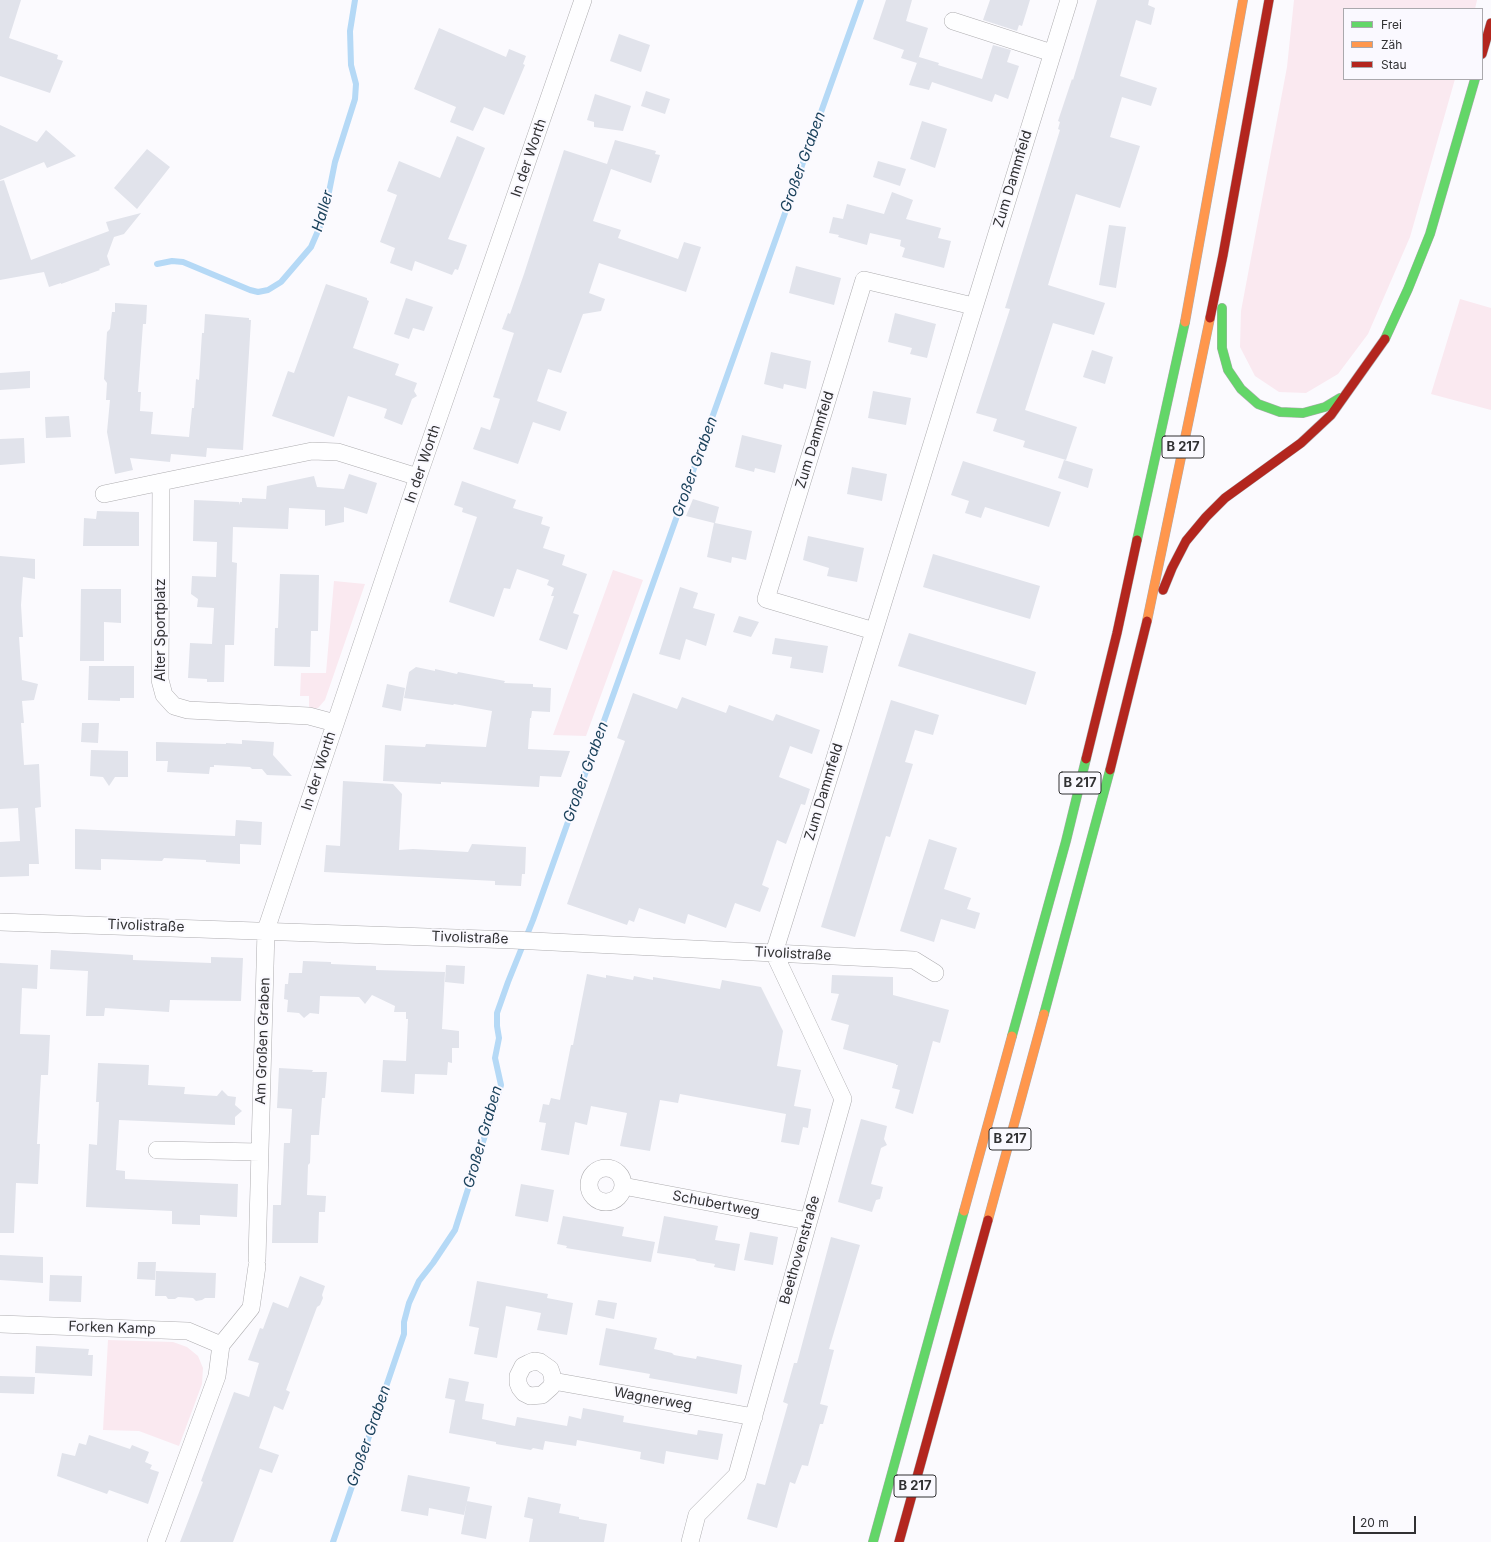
<!DOCTYPE html>
<meta charset="utf-8">
<style>
body{margin:0}
#map{position:relative;width:1491px;height:1542px;overflow:hidden;background:#fbfafe;font-family:Inter,sans-serif}
canvas{display:block}
.legend{position:absolute;left:1343px;top:8px;width:140px;height:72px;box-sizing:border-box;background:#faf9ff;border:1px solid #aaa9ad;margin:0;padding:5px 7px;list-style:none;font-size:12px;color:#313133}
.legend li{display:flex;align-items:center;gap:8px;height:20px}
.legend b{width:20px;border:1px solid #aaa9ad}
.scale{position:absolute;left:1353px;top:1516px;width:63px;height:18px;box-sizing:border-box;border:2px solid #313133;border-top:0;padding-left:5px;font-size:12px;line-height:14px;white-space:nowrap;color:#313133;-webkit-text-stroke:3px #faf9ff;paint-order:stroke}
</style>
<div id="map">
<canvas width="1491" height="1542"></canvas>
<ul class="legend">
<li><b style="height:5px;background:#63d668"></b>Frei</li>
<li><b style="height:5px;background:#ff974d"></b>Zäh</li>
<li><b style="height:5px;background:#b3261e"></b>Stau</li>
</ul>
<div class="scale">20 m</div>
</div>
<script>
const ctx = document.querySelector('canvas').getContext('2d');
ctx.lineJoin = 'round';
function fillPath(path, color) { ctx.fillStyle = color; ctx.fill(path, 'evenodd'); }
const poly = rows => new Path2D(rows.map(r => 'M' + r).join(''));
function trace(path, color, width, dash) { ctx.strokeStyle = color; ctx.lineWidth = width; ctx.lineCap = dash ? 'butt' : 'round'; ctx.setLineDash(dash || []); ctx.stroke(path); }
function drawText(font, color, halo, rows, align = 'center') {
  ctx.font = font + ' Inter,sans-serif'; ctx.lineWidth = 4; ctx.setLineDash([]); ctx.textBaseline = 'middle'; ctx.strokeStyle = halo; ctx.fillStyle = color; for (const [text, x, y, turn = 0] of rows) {
    ctx.save(); ctx.translate(x, y); ctx.rotate((+turn || 0) * Math.PI / 180); ctx.textAlign = isNaN(turn) ? turn : align; if (halo) ctx.strokeText(text, 0, 0); ctx.fillText(text, 0, 0); ctx.restore();
  }
}
const green = poly([
 [1294,0,1477,0,1475,9,1344,9,1344,79,1455,79,1410,237,1368,334,1338,374,1306,393,1279,392,1255,376,1240,347,1241,311,1287,67],
 [1460,299,1491,308,1491,410,1431,394],
 [613,570,643,580,586,736,553,735],
 [334,581,365,584,325,700,318,708,309,709,309,696,300,696,301,673,326,673],
 [108,1340,173,1342,187,1347,198,1356,203,1368,202,1384,179,1446,139,1431,103,1430]
]);
const stream = poly([
 [157,264,172,261,183,262,250,290,258,292,268,290,281,282,311,247,324,217,335,162,355,99,356,84,351,65,350,31,355,0],
 [333,1542,404,1334,404,1322,409,1303,419,1281,433,1263,455,1230,501,1085,495,1058,499,1038,497,1026,497,1013,508,982,533,920,861,0]
]);
const building = poly([
 [0,0,21,0,9,38,58,55,57,59,63,61,50,93,0,76],
 [886,0,912,0,906,21,928,28,917,63,901,58,904,50,873,39],
 [990,0,1030,0,1022,26,1019,25,1017,31,983,20],
 [1097,0,1149,0,1148,5,1155,8,1151,25,1136,20,1120,76,1157,88,1151,106,1122,97,1110,137,1140,146,1120,208,1076,194,1048,285,1105,303,1094,335,1053,323,1025,410,1077,427,1066,460,1023,447,1025,441,993,431,997,419,976,413,1010,309,1005,308,1060,130,1058,129,1060,122,1058,121,1072,79,1073,80],
 [439,28,506,57,509,49,526,56,523,64,525,65,504,115,484,107,473,131,450,122,456,107,414,89],
 [619,34,650,45,641,72,610,61],
 [993,45,1011,50,1007,62,1019,66,1008,99,995,94,992,102,932,82,929,90,909,85,919,57,939,63,938,65,982,79],
 [646,91,670,99,665,114,641,106],
 [595,94,631,106,623,131,594,127,594,122,587,120],
 [922,121,947,129,935,168,910,159],
 [0,125,37,142,46,130,76,156,47,168,44,162,0,180],
 [457,136,485,148,448,239,467,245,458,270,455,269,452,275,415,261,412,271,390,263,395,248,380,242,397,195,387,191,399,161,440,178],
 [615,140,656,151,655,154,660,155,651,183,611,169,593,221,621,230,618,238,678,259,684,242,701,247,686,292,599,263,589,293,605,299,601,311,583,314,561,373,548,369,537,401,567,412,560,431,533,422,518,464,473,449,481,427,490,430,500,399,493,397,514,333,502,329,508,313,510,314,524,274,564,150,607,164],
 [147,149,170,167,137,209,114,188],
 [878,161,906,169,900,186,873,177],
 [4,180,31,260,109,231,106,222,141,213,124,234,114,237,107,256,110,265,99,269,100,270,61,284,61,283,49,287,44,272,0,280,0,181],
 [892,192,913,200,906,219,941,228,938,238,951,241,944,268,902,257,905,248,900,246,901,240,870,233,867,245,838,237,839,235,829,233,833,217,843,219,847,204,884,214],
 [1109,225,1126,227,1116,288,1099,285],
 [796,266,841,278,834,305,789,293],
 [326,284,367,298,367,300,369,301,353,348,399,364,395,375,417,383,414,391,417,396,412,399,402,425,384,418,387,409,348,396,334,437,272,416,288,371,294,373],
 [406,298,433,307,424,331,413,328,409,339,394,334],
 [115,303,147,305,146,324,143,324,138,392,141,392,140,411,153,412,151,434,189,437,192,408,194,408,196,379,199,380,202,333,204,333,205,314,249,318,249,320,251,320,243,450,207,448,206,457,171,454,170,462,130,458,133,470,115,474,107,432,110,400,106,400,107,383,104,379,107,332,110,329,112,312,115,312],
 [895,313,936,324,927,358,910,354,912,348,888,342],
 [1092,350,1113,357,1105,384,1083,377],
 [771,352,811,361,806,389,784,384,783,389,764,384],
 [30,371,30,388,0,390,0,373],
 [873,391,911,398,906,425,868,418],
 [69,416,71,437,46,438,45,417],
 [742,435,782,445,775,473,755,468,754,472,735,467],
 [24,438,25,463,0,465,0,439],
 [1064,460,1093,469,1088,488,1058,478],
 [963,461,1061,492,1049,527,985,507,981,518,965,513,969,501,951,495],
 [852,467,887,474,882,501,847,494],
 [349,474,377,483,367,514,344,507,344,522,325,526,325,510,289,508,288,529,233,527,232,562,237,563,234,645,225,645,224,682,207,682,207,679,188,678,190,643,212,644,214,608,197,607,198,599,191,594,192,576,216,577,217,542,193,541,194,500,239,502,239,505,240,502,242,502,242,498,266,499,267,486,314,476,317,487,344,489],
 [462,481,516,500,513,508,543,517,541,524,550,527,543,548,565,555,562,565,587,574,573,613,579,615,567,650,539,640,554,596,551,596,554,588,547,585,549,580,517,569,510,589,504,588,494,617,449,602,477,517,462,512,463,508,454,505],
 [693,499,719,507,715,523,752,531,746,560,732,557,731,563,707,557,714,523,686,516],
 [97,511,139,512,139,546,83,546,84,518,96,519],
 [808,536,864,548,857,582,827,576,829,568,803,560],
 [933,554,1040,586,1030,619,923,587],
 [0,556,35,559,35,579,23,577,21,605,23,637,19,637,22,680,38,684,34,700,22,701,24,723,21,723,24,765,39,764,41,807,35,808,39,864,29,864,29,876,0,877,0,842,20,841,18,808,0,809],
 [280,574,319,575,318,631,311,631,310,667,274,666,275,628,278,628],
 [680,587,698,593,693,608,715,614,706,646,686,639,680,660,659,654],
 [81,589,121,589,121,623,104,622,104,661,80,661],
 [739,616,759,622,751,637,733,632],
 [909,633,1036,672,1026,705,898,666],
 [775,638,828,646,823,673,790,668,792,657,772,654],
 [89,666,134,666,134,698,120,698,120,701,88,700],
 [416,667,435,671,435,669,457,674,458,672,505,681,504,683,533,684,533,687,551,688,550,712,532,711,531,718,530,718,528,749,570,751,561,777,540,776,539,787,441,782,441,784,383,781,385,745,425,747,426,744,486,747,492,711,454,704,453,705,404,698,409,672],
 [387,684,405,688,401,711,382,707],
 [633,693,677,709,682,697,726,713,729,705,773,721,776,714,820,730,812,754,790,746,779,777,810,789,805,805,801,804,786,844,777,840,762,885,769,888,760,912,735,903,726,928,688,914,685,924,639,908,634,922,629,920,627,925,567,904,625,741,617,738],
 [891,700,939,715,933,735,915,730,905,762,913,764,890,837,886,836,855,937,821,927],
 [82,723,99,723,98,743,81,742],
 [242,740,274,742,273,755,292,776,267,775,262,769,252,769,250,767,214,765,214,767,210,767,209,774,167,772,168,761,156,761,156,742,226,744,226,743,242,744],
 [91,750,128,751,128,777,115,777,109,786,103,777,90,776],
 [343,781,393,784,402,794,399,850,413,849,468,852,472,844,526,847,525,874,522,874,521,886,495,885,495,881,324,872,326,845,340,846],
 [236,820,262,822,261,845,240,844,240,864,206,862,206,860,164,858,162,861,101,859,101,870,75,869,75,829,235,836],
 [929,839,957,848,944,889,971,898,967,909,980,913,975,929,941,919,934,942,900,931],
 [51,950,133,955,133,960,211,963,211,957,243,958,241,1001,170,1000,169,1012,105,1008,104,1016,86,1016,88,971,50,969],
 [303,961,331,962,331,964,376,966,376,970,445,972,442,1029,459,1031,459,1048,452,1048,452,1063,448,1062,447,1075,415,1074,414,1094,381,1092,383,1060,406,1061,408,1019,406,1019,406,1012,394,1012,395,1006,372,995,365,1004,359,997,320,996,319,1014,310,1013,304,1018,299,1013,287,1012,288,1000,284,999,285,984,288,984,289,973,302,973],
 [0,963,38,965,37,989,22,988,20,1034,50,1035,48,1075,41,1075,37,1144,40,1144,38,1184,16,1183,14,1233,0,1233],
 [446,965,465,966,464,984,445,982],
 [587,974,606,978,606,975,633,980,634,976,653,980,653,977,720,989,722,980,761,987,783,1031,777,1066,801,1070,794,1106,811,1109,808,1128,803,1127,799,1145,781,1142,786,1114,680,1094,678,1103,660,1100,650,1151,620,1146,627,1113,591,1106,587,1125,575,1122,569,1155,541,1150,546,1123,539,1122,543,1104,549,1105,551,1098,560,1100,571,1045,573,1045],
 [832,975,893,977,893,995,949,1010,940,1043,933,1041,913,1114,895,1108,900,1090,892,1088,898,1065,896,1065,896,1064,843,1049,849,1025,831,1020,839,994,831,993],
 [98,1063,149,1065,148,1085,185,1087,184,1094,217,1096,222,1090,228,1096,236,1097,235,1105,242,1111,235,1117,235,1125,119,1120,116,1170,125,1171,125,1179,238,1184,237,1217,200,1215,200,1225,172,1224,172,1211,86,1207,89,1144,97,1145,99,1102,96,1102],
 [279,1068,313,1070,312,1072,327,1072,325,1098,322,1098,319,1135,311,1135,310,1163,308,1165,307,1195,326,1196,325,1212,319,1212,318,1243,272,1243,273,1205,281,1205,284,1143,290,1143,292,1109,277,1108],
 [861,1119,887,1126,884,1139,887,1145,881,1148,871,1184,883,1187,880,1199,876,1200,872,1212,838,1202],
 [521,1184,554,1190,548,1222,515,1216],
 [563,1216,624,1227,622,1236,655,1242,651,1262,566,1248,567,1246,557,1244],
 [664,1216,718,1226,715,1240,740,1244,735,1271,714,1267,715,1264,697,1261,695,1259,657,1253],
 [750,1232,778,1237,773,1265,744,1260],
 [831,1237,860,1245,829,1349,834,1350,820,1404,828,1406,823,1424,820,1424,808,1466,802,1465,795,1484,790,1482,777,1528,747,1519,757,1483,765,1485,788,1404,783,1402,794,1363,797,1363],
 [0,1255,43,1257,43,1283,0,1280],
 [138,1262,156,1262,155,1280,137,1279],
 [156,1271,216,1273,215,1298,205,1298,202,1300,196,1301,193,1298,178,1297,175,1299,168,1299,166,1296,155,1296],
 [50,1275,82,1276,81,1302,49,1301],
 [300,1276,325,1286,322,1295,323,1298,320,1305,317,1307,286,1390,290,1392,283,1410,274,1406,259,1448,279,1455,272,1473,260,1469,233,1542,180,1542,203,1482,201,1481,234,1392,249,1397,259,1363,248,1360,260,1328,263,1329,273,1302,288,1308],
 [477,1281,548,1294,547,1298,573,1303,567,1335,537,1330,541,1313,506,1306,497,1358,474,1354,479,1328,469,1326],
 [598,1300,617,1303,614,1319,595,1315],
 [606,1328,657,1338,654,1349,672,1353,674,1355,696,1359,697,1356,742,1365,737,1394,649,1378,650,1374,599,1365],
 [36,1346,89,1349,88,1355,93,1355,92,1376,35,1373],
 [0,1376,35,1377,34,1394,0,1393],
 [449,1378,469,1382,465,1401,484,1404,482,1419,515,1426,517,1417,567,1426,569,1416,581,1419,583,1408,624,1416,623,1422,697,1435,698,1430,723,1434,718,1460,666,1451,664,1464,640,1459,641,1452,577,1440,576,1446,545,1441,543,1450,533,1448,531,1450,496,1444,496,1442,449,1433,455,1400,445,1398],
 [89,1435,130,1449,132,1445,149,1452,145,1462,152,1465,150,1469,159,1472,148,1504,109,1490,107,1494,57,1476,62,1453,75,1456,79,1443,86,1445],
 [408,1475,470,1487,464,1515,429,1508,428,1516,401,1511],
 [528,1497,561,1504,559,1513,579,1517,579,1519,607,1524,604,1542,529,1542,533,1519,524,1517],
 [467,1501,492,1506,486,1539,461,1534]
]);
const street = poly([
 [953,21,1052,53],
 [104,494,161,482],
 [874,631,766,599,864,280,973,306],
 [335,723,309,716,188,710,174,706,164,695,160,680,161,482,312,451,338,452,418,477],
 [0,922,513,940,914,960,935,973],
 [774,953,835,758,1069,0],
 [157,1150,260,1152],
 '589 1185a17 17 0 1 1 34 0a17 17 0 1 1-34 0Z',
 [623,1186,808,1221],
 [257,1259,266,930,418,477,583,0],
 [0,1324,188,1331,221,1345,217,1376,156,1542],
 [221,1345,251,1308,257,1266],
 [553,1381,551,1387,542,1395,530,1396,524,1393,520,1388,518,1383,518,1376,523,1366,529,1363,534,1361,540,1362,550,1369,552,1375,553,1381,754,1417],
 [690,1542,697,1515,737,1475,843,1099,774,953]
]);
const fast = poly([
 [1222,308,1222,348,1228,370,1241,389,1258,404,1280,412,1303,413,1325,407,1340,398],
 [1385,339,1408,289,1430,234,1475,79],
 [1137,540,1185,322],
 [1044,1014,1110,770],
 [1012,1036,1066,841,1086,759],
 [873,1542,964,1211]
]);
const slow = poly([
 [1185,322,1243,0],
 [1147,621,1210,318],
 [964,1211,1012,1036],
 [988,1220,1044,1014]
]);
const jam = poly([
 [1482,54,1491,23],
 [1210,318,1223,255,1269,0],
 [1163,590,1172,568,1186,541,1206,517,1225,498,1301,443,1331,415,1385,339],
 [1086,759,1117,633,1137,540],
 [1110,770,1147,621],
 [899,1542,988,1220]
]);
const shields = [
 [1183,447,42],
 [1080,783,42],
 [1010,1139,42],
 [915,1486,42]
];
const shieldNames = [
 ["B 217",1183,447],
 ["B 217",1080,783],
 ["B 217",1010,1139],
 ["B 217",915,1486]
];
const streetNames = [
 ["In der Worth",529,158,-71],
 ["Zum Dammfeld",1013,179,-73],
 ["Zum Dammfeld",815,440,-73],
 ["In der Worth",423,464,-71],
 ["Alter Sportplatz",161,630,-90],
 ["In der Worth",319,771,-72],
 ["Zum Dammfeld",824,792,-73],
 ["Tivolistraße",146,926,2],
 ["Tivolistraße",470,938,2],
 ["Tivolistraße",793,954,3],
 ["Am Großen Graben",263,1041,-88],
 ["Schubertweg",716,1204,11],
 ["Beethovenstraße",800,1250,-74],
 ["Forken Kamp",112,1328,2],
 ["Wagnerweg",653,1399,10]
];
const waterNames = [
 ["Großer Graben",803,162,-70],
 ["Haller",323,211,-74],
 ["Großer Graben",695,467,-70],
 ["Großer Graben",586,772,-70],
 ["Großer Graben",483,1137,-74],
 ["Großer Graben",369,1436,-71]
];
fillPath(green, '#fae9f0');
trace(stream, '#b5d9f6', 6);
fillPath(building, '#e1e3eb');
trace(street, '#aeadb0', 18);
trace(fast, '#aeadb0', 10);
trace(slow, '#aeadb0', 10);
trace(jam, '#aeadb0', 10);
trace(street, '#fefeff', 17);
trace(fast, '#63d668', 9);
trace(slow, '#ff974d', 9);
trace(jam, '#b3261e', 9);
for (const [x, y, w] of shields) { const box = new Path2D(); box.roundRect(x - w / 2, y - 11, w, 22, 3); ctx.fillStyle = '#faf9ff'; ctx.fill(box); trace(box, '#313133', 1); }
drawText('bold 13px', '#313133', null, shieldNames);
drawText('14px', '#313133', '#faf9ff', streetNames);
drawText('italic 15px', '#1b425c', '#faf9ff', waterNames);
</script>
